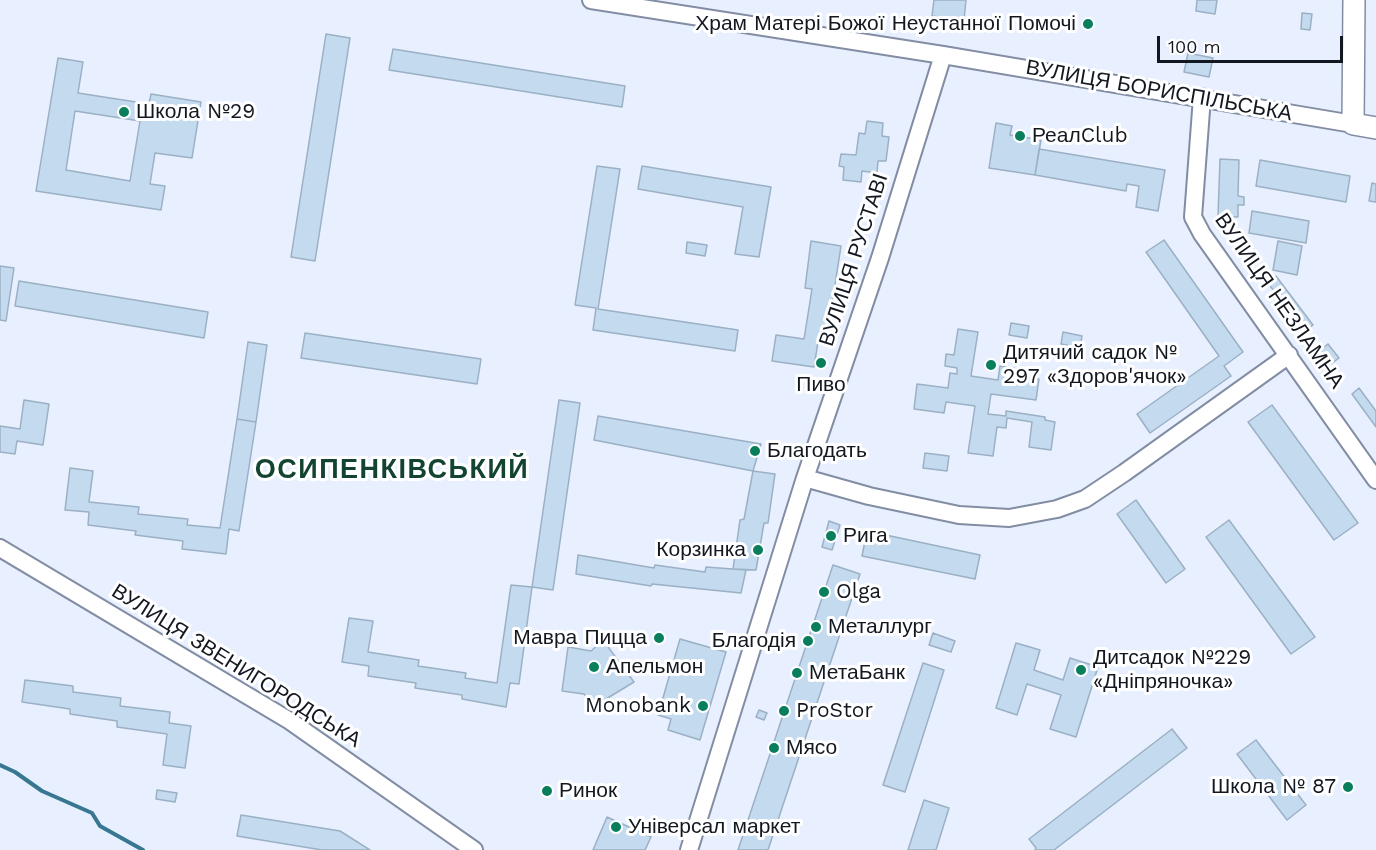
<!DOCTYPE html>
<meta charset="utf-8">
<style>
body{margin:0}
#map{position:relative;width:1376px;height:850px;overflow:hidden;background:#e8f0ff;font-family:"Work Sans",sans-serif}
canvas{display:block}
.scale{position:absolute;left:1157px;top:36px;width:186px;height:27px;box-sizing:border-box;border:3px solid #131720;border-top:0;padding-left:8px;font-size:18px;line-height:21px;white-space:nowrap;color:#131720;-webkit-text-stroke:4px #fff;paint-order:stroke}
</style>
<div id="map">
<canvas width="1376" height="850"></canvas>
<div class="scale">100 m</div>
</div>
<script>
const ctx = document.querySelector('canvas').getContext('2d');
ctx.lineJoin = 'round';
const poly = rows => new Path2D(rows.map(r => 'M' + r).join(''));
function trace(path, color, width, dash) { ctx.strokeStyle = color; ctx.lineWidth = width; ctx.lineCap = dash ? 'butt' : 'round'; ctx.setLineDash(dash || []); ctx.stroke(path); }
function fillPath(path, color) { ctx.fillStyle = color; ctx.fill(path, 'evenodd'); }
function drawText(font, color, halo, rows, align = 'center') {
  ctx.font = font + ' "Work Sans",sans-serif'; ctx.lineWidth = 6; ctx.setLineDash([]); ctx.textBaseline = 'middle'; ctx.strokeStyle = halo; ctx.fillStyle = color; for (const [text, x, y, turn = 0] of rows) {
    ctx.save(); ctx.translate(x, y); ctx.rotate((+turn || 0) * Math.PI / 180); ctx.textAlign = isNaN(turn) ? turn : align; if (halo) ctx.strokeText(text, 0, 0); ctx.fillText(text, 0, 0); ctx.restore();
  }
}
const stream = poly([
 [0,765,15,772,42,791,92,813,100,826,143,850]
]);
const building = poly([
 [934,0,966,0,964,20,932,16,934,0],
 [1197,0,1217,0,1215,14,1196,11,1197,0],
 [1302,13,1312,14,1310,30,1301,29,1302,13],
 [326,34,350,38,315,261,291,257,326,34],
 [393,49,625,86,622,107,389,70,393,49],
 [1188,53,1213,58,1209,77,1184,72,1188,53],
 [58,58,83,62,78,93,149,104,151,94,201,102,192,158,155,153,150,184,165,186,161,210,36,191,58,58],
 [75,111,140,121,130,181,66,170,75,111],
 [867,121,883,123,882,136,889,137,886,161,878,161,877,173,862,171,861,182,843,180,844,167,839,166,841,154,856,155,859,133,865,134,867,121],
 [996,123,1012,126,1010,135,1041,140,1035,175,989,168,996,123],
 [1039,149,1165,170,1158,211,1136,207,1139,186,1127,184,1126,191,1035,175,1039,149],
 [1220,159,1239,160,1238,196,1244,197,1244,205,1238,205,1238,217,1218,216,1220,159],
 [1260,160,1350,176,1346,202,1256,186,1260,160],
 [597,166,620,169,598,309,738,330,735,351,593,330,596,308,575,305,597,166],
 [642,166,771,187,759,257,735,254,743,207,638,189,642,166],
 [1372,183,1376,184,1376,202,1369,201,1372,183],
 [1252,211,1309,221,1306,243,1249,233,1252,211],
 [1164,240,1243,352,1224,366,1231,376,1150,433,1137,414,1219,356,1146,252,1164,240],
 [811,241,841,246,826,343,818,342,814,367,772,361,776,335,804,339,812,289,805,288,811,241],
 [1278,241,1302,246,1297,275,1273,270,1278,241],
 [687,242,707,245,705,256,686,253,687,242],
 [0,266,14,268,6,321,0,320,0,266],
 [1276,276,1313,325,1305,331,1267,282,1276,276],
 [19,281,208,312,204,338,15,306,19,281],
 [1011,323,1029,326,1027,338,1009,335,1011,323],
 [958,329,978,332,971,376,998,380,1000,366,1014,368,1013,375,1039,379,1036,400,991,394,988,414,1006,416,1006,411,1045,417,1045,420,1055,422,1051,450,1029,447,1032,422,1007,418,1006,428,997,427,993,456,968,453,975,406,946,402,944,413,914,409,917,384,948,388,950,373,957,374,957,368,945,366,946,354,954,355,958,329],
 [1063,332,1082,336,1080,348,1061,344,1063,332],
 [305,333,481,359,477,384,301,358,305,333],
 [248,342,267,345,256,422,237,419,248,342],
 [1328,344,1339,358,1331,364,1320,350,1328,344],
 [1359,388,1376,411,1376,427,1352,394,1359,388],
 [24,400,49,404,43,445,17,441,15,454,0,452,0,426,20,429,24,400],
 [559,400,580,403,553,590,532,587,559,400],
 [1272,405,1358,523,1334,540,1248,422,1272,405],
 [598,416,761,444,753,471,594,440,598,416],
 [237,419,256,422,239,531,229,529,226,554,182,549,183,541,135,535,136,531,88,525,89,512,65,510,70,468,93,471,89,502,139,507,138,514,188,519,187,525,220,528,237,419],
 [925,453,949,456,947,471,923,468,925,453],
 [753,471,775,474,768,523,764,523,756,570,733,569,740,520,744,519,753,471],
 [1136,500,1185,569,1166,583,1117,514,1136,500],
 [1229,520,1315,637,1291,654,1206,537,1229,520],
 [829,521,840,525,832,550,822,547,829,521],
 [867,531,980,555,975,579,862,556,867,531],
 [578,555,654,568,655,565,705,572,706,567,746,570,741,593,652,584,651,586,576,574,578,555],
 [833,565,860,574,768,850,738,850,833,565],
 [511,585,532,587,519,684,510,683,506,707,462,699,462,695,415,688,416,683,368,676,369,666,342,662,349,618,373,621,368,652,419,660,418,666,466,673,465,678,497,683,511,585],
 [933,633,955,641,951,652,929,645,933,633],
 [680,639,726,652,700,740,668,730,671,719,658,715,680,639],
 [603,640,634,682,593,707,584,694,562,691,568,647,591,651,603,640],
 [1016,643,1040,650,1034,670,1063,680,1070,658,1098,667,1076,737,1050,729,1061,695,1027,684,1017,715,996,708,1016,643],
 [923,663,944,670,905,792,883,785,923,663],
 [25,680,73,686,73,692,121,698,120,706,170,712,169,723,191,726,185,768,163,765,167,734,117,727,117,721,70,714,70,709,22,702,25,680],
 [759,710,767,713,764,720,756,717,759,710],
 [1172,729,1187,748,1054,850,1035,850,1036,848,1029,839,1172,729],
 [1256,740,1306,805,1287,820,1237,754,1256,740],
 [157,790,177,793,175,802,156,799,157,790],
 [924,800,949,808,936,850,908,850,924,800],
 [241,815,340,831,370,850,322,850,237,836,241,815],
 [607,817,651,837,645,850,593,850,607,817]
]);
const minor = poly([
 [591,0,943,55,1353,124],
 [1202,97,1193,217,1202,234,1376,480],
 [805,478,869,496,959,515,1009,518,1057,509,1085,499,1124,473,1289,355],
 [0,548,290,721,474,850],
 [689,850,805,478,880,258,943,55]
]);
const major = poly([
 [1354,0,1353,124,1376,128]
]);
const markers = [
 [1088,24,6,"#097e5c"],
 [124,112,6,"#097e5c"],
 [1020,136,6,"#097e5c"],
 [821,363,6,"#097e5c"],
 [991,365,6,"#097e5c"],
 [755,451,6,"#097e5c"],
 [831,536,6,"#097e5c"],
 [758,550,6,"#097e5c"],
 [824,592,6,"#097e5c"],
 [816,627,6,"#097e5c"],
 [659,638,6,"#097e5c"],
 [808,641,6,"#097e5c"],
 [594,667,6,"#097e5c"],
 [1081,670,6,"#097e5c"],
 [797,673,6,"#097e5c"],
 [703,706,6,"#097e5c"],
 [784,711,6,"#097e5c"],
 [774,748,6,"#097e5c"],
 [1348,787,6,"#097e5c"],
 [547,791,6,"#097e5c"],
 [616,827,6,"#097e5c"]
];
const poiNames = [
 ["Храм Матері Божої Неустанної Помочі",1076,24,"right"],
 ["Школа №29",136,112],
 ["РеалClub",1032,136],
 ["Дитячий садок №",1003,353],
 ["297 «Здоров'ячок»",1003,377],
 ["Пиво",821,385,"center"],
 ["Благодать",767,451],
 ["Рига",843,536],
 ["Корзинка",746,550,"right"],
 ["Olga",836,592],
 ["Металлург",828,627],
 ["Мавра Пицца",647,638,"right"],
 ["Благодія",796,641,"right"],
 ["Дитсадок №229",1093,658],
 ["«Дніпряночка»",1093,682],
 ["Апельмон",606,667],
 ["МетаБанк",809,673],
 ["Monobank",691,706,"right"],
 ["ProStor",796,711],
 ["Мясо",786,748],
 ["Школа № 87",1336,787,"right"],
 ["Ринок",559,791],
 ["Універсал маркет",628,827]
];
const streetNames = [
 ["ВУЛИЦЯ БОРИСПІЛЬСЬКА",1159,91,10],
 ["ВУЛИЦЯ РУСТАВІ",854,260,-72],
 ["ВУЛИЦЯ НЕЗЛАМНА",1279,301,55],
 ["ВУЛИЦЯ ЗВЕНИГОРОДСЬКА",236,666,32]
];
const districtNames = [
 ["ОСИПЕНКІВСЬКИЙ",392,470]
];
trace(stream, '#377791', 4);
fillPath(building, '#c4daef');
trace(building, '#9bb0c4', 1.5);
trace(minor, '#828da4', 20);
trace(major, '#828da4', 24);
trace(minor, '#fff', 16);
trace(major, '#fff', 21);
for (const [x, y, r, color] of markers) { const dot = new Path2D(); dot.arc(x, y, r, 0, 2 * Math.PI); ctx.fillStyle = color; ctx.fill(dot); trace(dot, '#fff', 2); }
drawText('21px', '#131720', '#fff', poiNames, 'left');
drawText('21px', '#131720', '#fff', streetNames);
ctx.letterSpacing = '1.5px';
drawText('bold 27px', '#134331', '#fff', districtNames);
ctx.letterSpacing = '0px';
</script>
